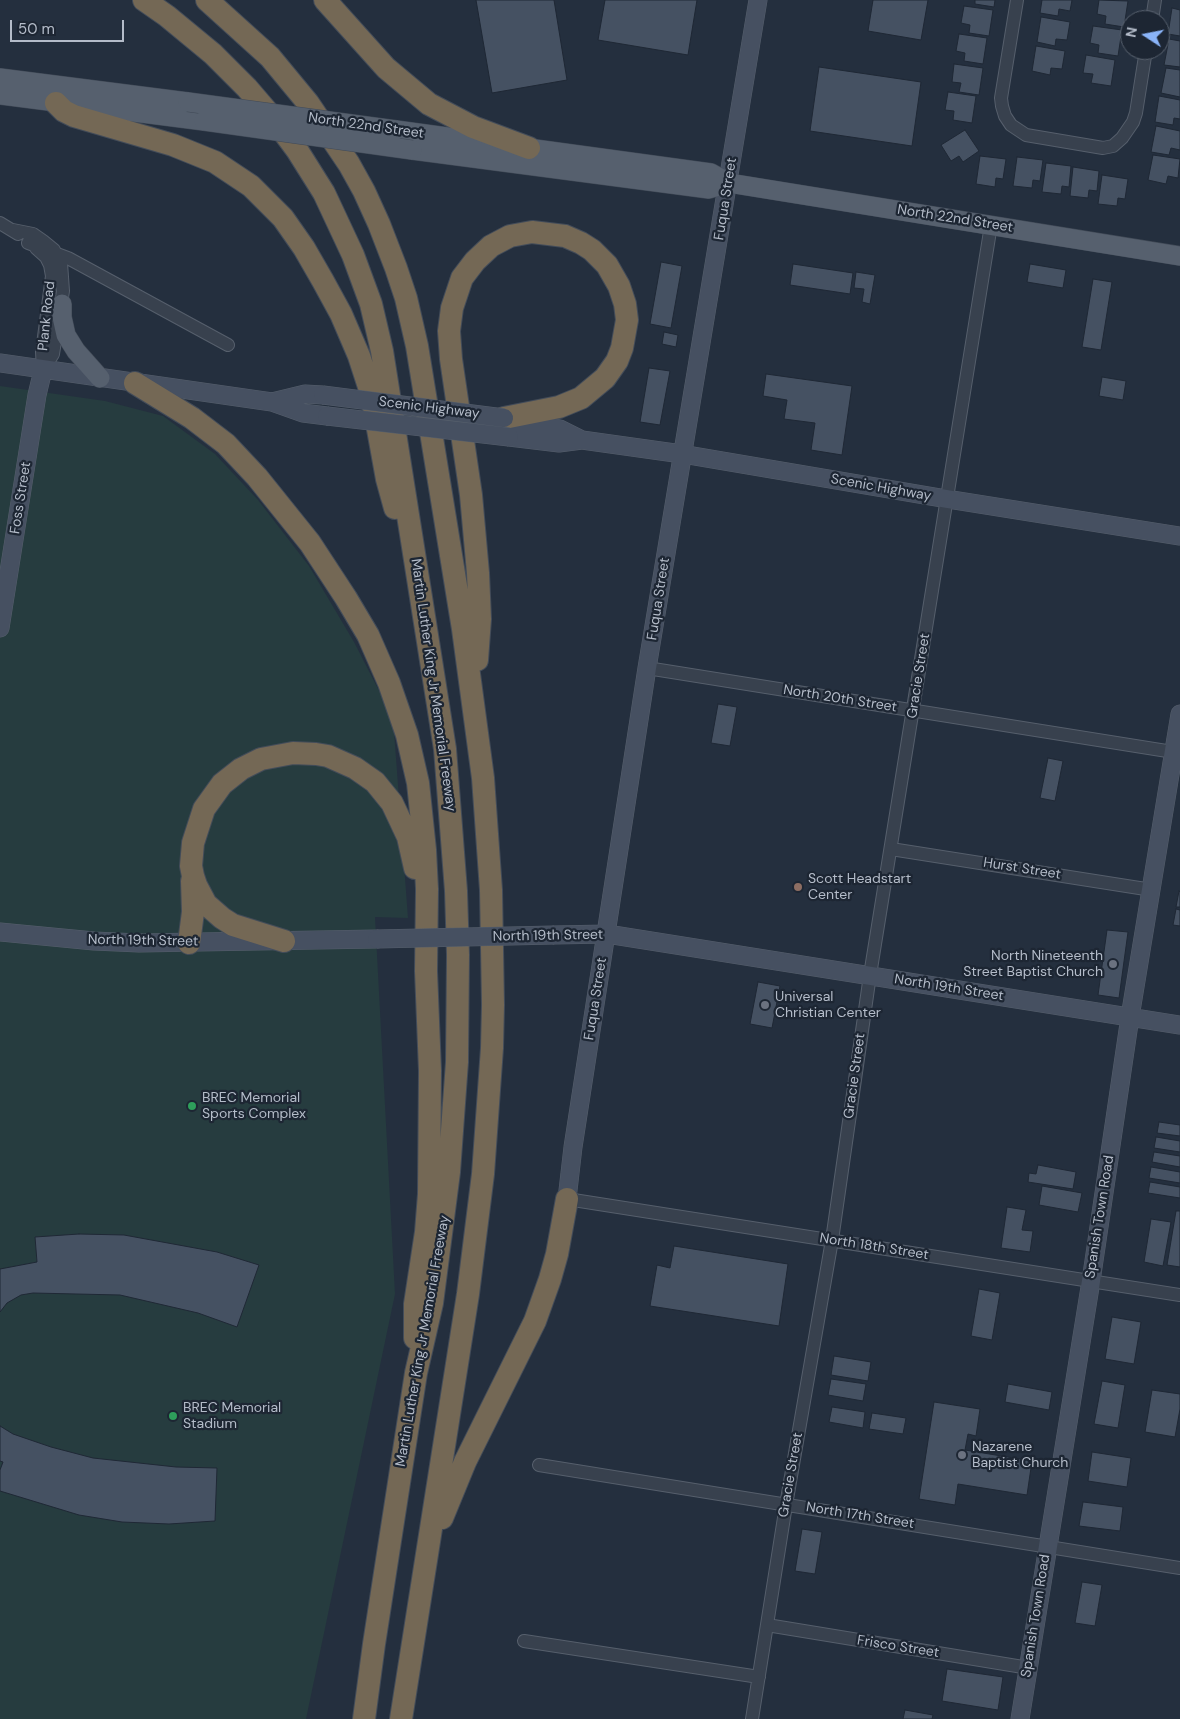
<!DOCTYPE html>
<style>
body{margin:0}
#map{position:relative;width:1180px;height:1719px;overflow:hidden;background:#242f3e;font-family:"DM Sans",sans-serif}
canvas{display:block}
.north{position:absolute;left:1120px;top:10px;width:50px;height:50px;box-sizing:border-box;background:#1d2633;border:1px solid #59626f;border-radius:50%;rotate:281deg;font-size:14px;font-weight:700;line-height:20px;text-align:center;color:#b4bcc9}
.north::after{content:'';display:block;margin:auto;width:18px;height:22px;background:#8ab4f8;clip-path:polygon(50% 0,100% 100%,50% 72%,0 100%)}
.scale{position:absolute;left:10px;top:20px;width:114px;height:22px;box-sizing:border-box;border:2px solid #b4bcc9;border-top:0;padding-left:6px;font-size:15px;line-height:18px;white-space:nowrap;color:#b4bcc9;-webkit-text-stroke:4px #1d2633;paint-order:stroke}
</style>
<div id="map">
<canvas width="1180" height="1719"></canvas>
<div class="north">N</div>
<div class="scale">50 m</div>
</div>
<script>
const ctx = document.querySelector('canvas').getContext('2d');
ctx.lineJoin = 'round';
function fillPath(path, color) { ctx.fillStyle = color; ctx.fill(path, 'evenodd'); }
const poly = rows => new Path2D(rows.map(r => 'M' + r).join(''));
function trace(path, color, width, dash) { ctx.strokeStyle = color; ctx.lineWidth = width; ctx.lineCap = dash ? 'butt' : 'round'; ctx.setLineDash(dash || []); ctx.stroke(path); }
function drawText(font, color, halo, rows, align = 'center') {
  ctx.font = font + ' "DM Sans",sans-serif'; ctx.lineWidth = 4.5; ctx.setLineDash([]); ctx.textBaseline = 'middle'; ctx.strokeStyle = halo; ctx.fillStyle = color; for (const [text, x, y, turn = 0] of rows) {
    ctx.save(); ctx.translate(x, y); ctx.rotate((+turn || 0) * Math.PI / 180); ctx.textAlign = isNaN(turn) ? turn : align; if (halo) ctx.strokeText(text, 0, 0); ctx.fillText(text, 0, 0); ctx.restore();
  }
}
const green = poly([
 [0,386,105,401,163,416,215,454,258,500,309,566,354,642,393,718,408,918,375,917,395,1294,306,1719,0,1719]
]);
const building = poly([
 [476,0,554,0,567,80,492,93,476,0],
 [605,0,697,0,688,55,598,40,605,0],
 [873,0,928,0,921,40,868,31,873,0],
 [975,0,995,0,994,7,975,4,975,0],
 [1042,0,1072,0,1070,11,1059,9,1058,16,1040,13,1042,0],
 [1099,0,1128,1,1124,27,1105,24,1106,16,1097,14,1099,0],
 [964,6,993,10,989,36,969,33,970,25,961,23,964,6],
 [1172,8,1180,10,1180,36,1168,34,1172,8],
 [1041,17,1070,22,1067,40,1056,39,1055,46,1037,42,1041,17],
 [1093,26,1122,30,1118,56,1098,53,1099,45,1090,43,1093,26],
 [959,34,987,38,983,64,964,61,965,53,956,51,959,34],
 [1169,39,1180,41,1180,67,1164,65,1169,39],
 [1036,46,1065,51,1062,69,1051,68,1050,75,1032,71,1036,46],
 [1086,55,1115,60,1111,86,1091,83,1093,74,1083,73,1086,55],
 [954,64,983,68,979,95,959,92,961,83,952,82,954,64],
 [819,67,921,82,912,146,810,131,819,67],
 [1166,68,1180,70,1180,97,1161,93,1166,68],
 [948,92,976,96,972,123,953,120,954,111,945,110,948,92],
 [1159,96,1180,100,1180,119,1174,118,1173,125,1155,122,1159,96],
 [1156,126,1180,131,1180,150,1171,148,1169,155,1151,152,1156,126],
 [965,130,979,151,963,162,959,156,951,161,941,145,965,130],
 [1153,155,1180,159,1178,178,1168,176,1166,184,1148,180,1153,155],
 [980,156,1006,159,1003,179,996,178,995,187,976,184,980,156],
 [1017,157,1043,160,1040,181,1033,180,1032,188,1013,186,1017,157],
 [1046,163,1071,166,1069,187,1062,186,1061,194,1042,192,1046,163],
 [1073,167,1099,171,1097,191,1089,190,1088,198,1070,196,1073,167],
 [1102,175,1128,179,1125,199,1118,198,1117,206,1098,204,1102,175],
 [661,262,682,266,671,328,650,324,661,262],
 [793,264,853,273,850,294,790,285,793,264],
 [1030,264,1066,270,1063,288,1027,282,1030,264],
 [856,272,875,275,870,304,862,302,864,289,854,288,856,272],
 [1093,279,1112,282,1101,350,1082,347,1093,279],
 [664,332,678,335,676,347,662,344,664,332],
 [649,368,670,371,660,425,640,422,649,368],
 [766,374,852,386,842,455,811,450,815,423,784,419,787,400,763,396,766,374],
 [1102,377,1126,381,1123,400,1099,396,1102,377],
 [718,704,737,707,730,746,711,743,718,704],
 [1048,758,1063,761,1055,801,1040,798,1048,758],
 [1179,891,1180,892,1180,907,1176,907,1179,891],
 [1176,909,1180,910,1180,926,1173,925,1176,909],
 [1107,930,1128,932,1119,998,1098,995,1107,930],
 [758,982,780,986,772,1028,750,1024,758,982],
 [1159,1122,1180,1125,1180,1136,1157,1133,1159,1122],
 [1156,1137,1180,1141,1180,1152,1154,1148,1156,1137],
 [1154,1152,1180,1156,1180,1167,1152,1162,1154,1152],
 [1038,1165,1076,1172,1073,1189,1028,1182,1029,1173,1036,1174,1038,1165],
 [1151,1167,1180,1172,1180,1183,1149,1178,1151,1167],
 [1150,1182,1180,1187,1180,1198,1148,1193,1150,1182],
 [1042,1186,1082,1193,1078,1212,1039,1205,1042,1186],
 [1007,1207,1026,1210,1022,1230,1033,1231,1030,1252,1001,1248,1007,1207],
 [1176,1211,1180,1211,1180,1267,1167,1265,1176,1211],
 [1151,1219,1171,1222,1163,1266,1144,1262,1151,1219],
 [79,1234,124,1235,217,1252,259,1265,237,1327,198,1313,120,1295,33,1293,21,1295,7,1303,0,1312,0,1269,37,1262,35,1237,79,1234],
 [674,1246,788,1264,779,1326,650,1306,657,1265,670,1268,674,1246],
 [979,1289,1000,1293,992,1340,971,1336,979,1289],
 [1112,1317,1141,1322,1134,1364,1105,1359,1112,1317],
 [834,1356,871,1362,868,1381,831,1375,834,1356],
 [831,1379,866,1384,863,1401,828,1395,831,1379],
 [1102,1381,1125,1385,1118,1428,1094,1424,1102,1381],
 [1008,1384,1052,1392,1049,1410,1005,1402,1008,1384],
 [1152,1390,1180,1394,1180,1409,1175,1437,1145,1432,1152,1390],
 [934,1402,980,1409,976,1436,968,1434,965,1450,1032,1461,1027,1495,958,1484,955,1505,919,1499,934,1402],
 [832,1407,865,1412,863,1428,829,1422,832,1407],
 [872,1413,906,1418,903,1434,869,1429,872,1413],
 [0,1426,13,1434,51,1447,93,1458,176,1467,217,1468,215,1521,169,1524,122,1522,79,1515,0,1491,0,1470,3,1462,0,1461,0,1426],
 [1092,1452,1131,1458,1127,1487,1088,1481,1092,1452],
 [1083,1502,1123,1507,1120,1531,1079,1526,1083,1502],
 [802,1529,822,1532,815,1574,795,1571,802,1529],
 [1082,1582,1102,1585,1095,1626,1075,1623,1082,1582],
 [947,1669,1003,1677,998,1710,942,1701,947,1669],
 [905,1710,933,1715,932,1719,903,1719,905,1710]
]);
const street = poly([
 [1017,0,1001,98,1002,106,1005,116,1011,125,1026,135,1103,148,1113,146,1122,138,1133,122,1136,113,1146,50],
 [1152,20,1155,0],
 [0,223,18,234],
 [13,230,33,234,43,241,54,250,61,263,63,291,53,354,43,370],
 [28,243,68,258,228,345],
 [36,248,46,257,50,265,52,276,42,352,43,370],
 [647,668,1180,753],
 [891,849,1152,890],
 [567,1199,1180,1295],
 [539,1465,1180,1568],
 [767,1625,1029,1668],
 [524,1641,759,1677],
 [752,1719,786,1505,832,1240,870,975,991,225]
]);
const secondary = poly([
 [0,363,272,402,303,413,327,416],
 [272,402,305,394,323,395],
 [509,419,560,429,582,440],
 [509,437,559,443,582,440,682,454,947,499,1180,536],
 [0,628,37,395,43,370],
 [0,932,94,941,139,943,377,939],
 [554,935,607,934,1180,1025],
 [567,1199,573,1147,647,668,758,0],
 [1020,1719,1091,1281,1130,1017,1180,714]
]);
const primary = poly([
 [0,78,188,102],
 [0,95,204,121],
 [396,130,711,173,729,183,1180,256],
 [412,150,709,189,729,183],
 [62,304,62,317,66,335,76,351,100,378]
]);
const highway = poly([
 [144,0,167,16,213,54,247,88,277,123,297,150,324,193,353,255,371,304,382,351,445,749,456,891,458,955,457,1062,449,1172,432,1303,416,1373,374,1644,364,1719],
 [207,0,270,57,308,103,349,164,364,191,379,224,396,268,406,298,417,346,463,629,483,778,491,890,493,1005,492,1048,483,1174,468,1294,401,1719],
 [325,0,386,68,429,104,473,127,529,148],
 [56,103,64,111,74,116,173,145,215,162,251,186,283,218,304,248,323,281,341,314,359,356,372,396,387,479,395,508],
 [135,383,192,418,226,444,257,477,310,543,346,598,368,635,389,683,407,735,418,783,425,850,427,889,426,971,430,1071,429,1194,426,1232,415,1304,415,1338],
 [477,660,480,619,478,573,471,495,451,359,449,331,452,308,462,278,475,261,491,246,510,236,532,232,565,236,581,243,592,250,607,265,619,286,625,304,627,320,622,348,617,361,605,378,581,398,559,407,504,418],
 [284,941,233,925,222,918,206,904,196,885,193,876,191,866,193,843,204,809,222,784,241,769,261,759,293,753,316,754,328,756,355,768,375,782,392,803,408,837,415,868],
 [189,943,193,912,192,881],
 [442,1518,465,1462,535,1321,550,1279,557,1254,567,1199]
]);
const secondaryBridge = poly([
 [323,395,504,418],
 [327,416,509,437],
 [377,939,554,935]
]);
const primaryBridge = poly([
 [188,102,396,130],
 [204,121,412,150]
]);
const markers = [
 [798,887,5,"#8d6e63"],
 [1113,964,5,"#6b7280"],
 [765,1005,5,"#6b7280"],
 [192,1106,5,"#2e9e5b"],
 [173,1416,5,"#2e9e5b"],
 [962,1455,5,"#6b7280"]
];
const streetNames = [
 ["North 22nd Street",366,126,8],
 ["Fuqua Street",726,199,-81],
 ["North 22nd Street",955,219,9],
 ["Plank Road",47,316,-84],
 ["Scenic Highway",429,408,7],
 ["Scenic Highway",881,488,10],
 ["Foss Street",21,498,-81],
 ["Fuqua Street",659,599,-81],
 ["Gracie Street",919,676,-81],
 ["Martin Luther King Jr Memorial Freeway",433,685,82],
 ["North 20th Street",840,699,9],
 ["Hurst Street",1022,869,9],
 ["North 19th Street",548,936,-1],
 ["North 19th Street",143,941,1],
 ["North 19th Street",949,988,9],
 ["Fuqua Street",596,999,-81],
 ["Gracie Street",855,1076,-82],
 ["Spanish Town Road",1100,1217,-81],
 ["North 18th Street",874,1247,9],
 ["Martin Luther King Jr Memorial Freeway",423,1341,-80],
 ["Gracie Street",791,1475,-80],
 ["North 17th Street",860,1516,9],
 ["Spanish Town Road",1036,1616,-81],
 ["Frisco Street",898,1647,9]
];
const poiNames = [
 ["Scott Headstart",808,879],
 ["Center",808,895],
 ["North Nineteenth",1103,956,"right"],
 ["Street Baptist Church",1103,972,"right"],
 ["Universal",775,997],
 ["Christian Center",775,1013],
 ["BREC Memorial",202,1098],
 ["Sports Complex",202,1114],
 ["BREC Memorial",183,1408],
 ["Stadium",183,1424],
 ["Nazarene",972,1447],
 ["Baptist Church",972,1463]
];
fillPath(green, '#263c3f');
fillPath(building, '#455162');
trace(building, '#1f2835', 1);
trace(street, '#565f6c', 14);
trace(secondary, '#565f6c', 19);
trace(primary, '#414a57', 20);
trace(highway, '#434c59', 24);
trace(street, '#38414e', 12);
trace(secondary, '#465061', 18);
trace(primary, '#56606e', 19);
trace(highway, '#746855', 22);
trace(secondaryBridge, '#565f6c', 19, []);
trace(primaryBridge, '#414a57', 20, []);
trace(secondaryBridge, '#465061', 18);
trace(primaryBridge, '#56606e', 19);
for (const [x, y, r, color] of markers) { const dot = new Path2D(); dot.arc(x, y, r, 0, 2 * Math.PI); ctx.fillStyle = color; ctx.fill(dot); trace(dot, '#1d2633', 2); }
drawText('14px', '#b4bcc9', '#1d2633', streetNames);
drawText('14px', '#b4bcc9', '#1d2633', poiNames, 'left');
</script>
